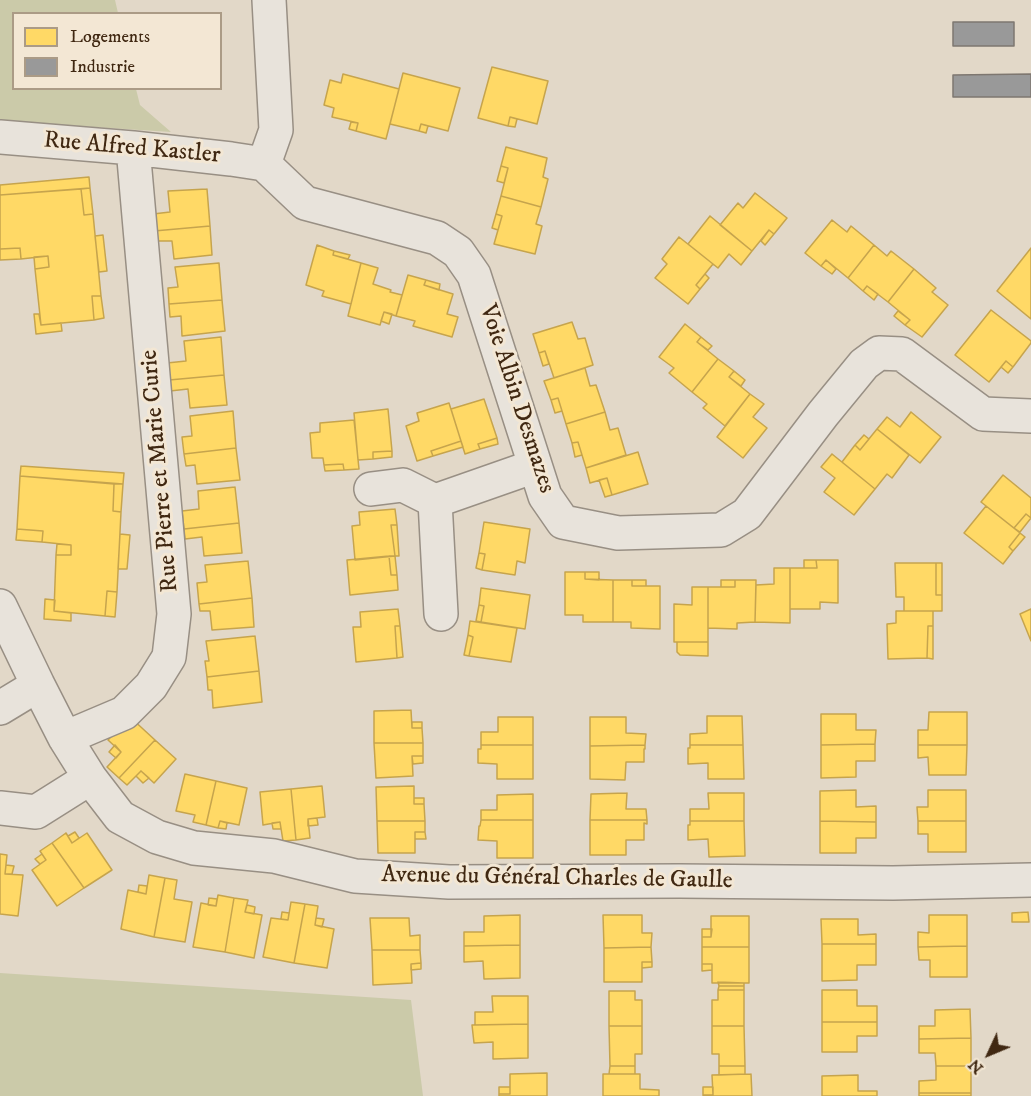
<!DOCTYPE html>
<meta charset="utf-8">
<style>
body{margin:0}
#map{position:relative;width:1031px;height:1096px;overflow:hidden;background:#e2d8c8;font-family:"IM FELL DW Pica",serif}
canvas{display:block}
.legend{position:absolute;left:12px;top:12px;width:210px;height:78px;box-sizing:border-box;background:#f3e7d4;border:2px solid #ab9b86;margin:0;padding:8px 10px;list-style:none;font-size:18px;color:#402812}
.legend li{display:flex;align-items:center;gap:12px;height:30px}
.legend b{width:30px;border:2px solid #ab9b86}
.north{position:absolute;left:959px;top:1024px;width:60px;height:60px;-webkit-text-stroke:4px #f3e7d4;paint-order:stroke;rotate:226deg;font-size:16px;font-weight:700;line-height:24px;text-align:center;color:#402812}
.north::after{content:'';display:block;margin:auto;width:21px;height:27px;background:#402812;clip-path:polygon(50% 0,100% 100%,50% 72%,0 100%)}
</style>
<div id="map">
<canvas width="1031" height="1096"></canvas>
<ul class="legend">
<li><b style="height:16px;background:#ffd966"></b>Logements</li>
<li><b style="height:16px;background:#999"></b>Industrie</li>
</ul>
<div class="north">N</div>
</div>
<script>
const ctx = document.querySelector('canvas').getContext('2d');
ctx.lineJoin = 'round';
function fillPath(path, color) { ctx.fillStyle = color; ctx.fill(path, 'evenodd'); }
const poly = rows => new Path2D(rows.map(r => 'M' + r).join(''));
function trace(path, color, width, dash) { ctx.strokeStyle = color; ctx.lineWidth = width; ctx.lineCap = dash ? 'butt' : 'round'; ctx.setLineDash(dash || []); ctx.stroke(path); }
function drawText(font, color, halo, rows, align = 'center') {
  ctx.font = font + ' "IM FELL DW Pica",serif'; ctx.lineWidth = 6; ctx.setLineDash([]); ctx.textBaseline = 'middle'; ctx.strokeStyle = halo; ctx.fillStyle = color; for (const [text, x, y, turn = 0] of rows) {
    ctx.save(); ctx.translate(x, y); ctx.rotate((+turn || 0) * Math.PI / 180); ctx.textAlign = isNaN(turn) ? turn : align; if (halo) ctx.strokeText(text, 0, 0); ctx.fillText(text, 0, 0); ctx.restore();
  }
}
const green = poly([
 [0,0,115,0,118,13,14,14,14,88,136,89,140,105,171,132,0,121],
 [0,973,411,1000,423,1096,0,1096]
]);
const homes = poly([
 [492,67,548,81,537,124,510,117,508,126,478,118,492,67],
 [403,73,460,88,448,131,421,124,419,131,390,124,403,73],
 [343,74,399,89,386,139,356,131,358,123,332,117,334,108,324,105,330,80,341,83,343,74],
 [510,117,517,119,515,127,508,126,510,117],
 [351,122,358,123,356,131,349,129,351,122],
 [421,124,428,126,426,133,419,131,421,124],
 [506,147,547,158,543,177,548,179,541,207,501,196,508,168,501,166,506,147],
 [501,166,508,168,504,183,497,181,501,166],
 [89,177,90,188,0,195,0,185,89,177],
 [90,188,93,214,84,215,81,189,90,188],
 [81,189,84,215,93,214,101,296,92,296,94,320,41,325,35,269,49,267,48,256,21,259,20,248,0,249,0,195,81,189],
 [207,189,210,226,154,231,153,214,170,212,168,191,207,189],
 [755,193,787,218,774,234,769,230,752,251,720,225,738,203,743,208,755,193],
 [501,196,541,207,536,224,542,226,535,254,494,244,502,216,496,214,501,196],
 [496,214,502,216,498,230,492,228,496,214],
 [710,216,752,251,741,265,729,254,718,268,688,244,710,216],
 [832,220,847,232,851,226,874,245,848,278,826,260,821,266,805,253,832,220],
 [210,226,212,255,174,259,172,241,155,241,154,231,210,226],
 [769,230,774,234,765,245,761,241,769,230],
 [103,235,107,271,99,272,95,236,103,235],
 [679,237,713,264,696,285,700,289,688,304,655,278,667,264,662,259,679,237],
 [317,245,334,251,333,255,361,263,351,304,322,296,324,291,306,285,317,245],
 [874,245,887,256,891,251,914,269,888,302,867,286,863,291,848,278,874,245],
 [20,248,21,259,0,260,0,249,20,248],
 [1031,248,1031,319,997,291,1031,248],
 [334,251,350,255,348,259,333,255,334,251],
 [48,256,49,267,35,269,34,257,48,256],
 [826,260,836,269,832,274,821,266,826,260],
 [219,263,222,300,169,304,168,288,178,287,175,267,219,263],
 [361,263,378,268,373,284,391,290,390,292,402,295,396,316,384,312,380,325,348,316,361,263],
 [914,269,936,288,932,292,948,305,922,337,905,325,910,320,888,302,914,269],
 [705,274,709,278,700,289,696,285,705,274],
 [408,275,426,280,424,285,453,294,447,314,458,317,452,337,413,326,415,321,396,316,408,275],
 [426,280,440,284,439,290,424,285,426,280],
 [867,286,878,294,874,300,863,291,867,286],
 [92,296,101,296,104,318,94,320,92,296],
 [222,300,225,331,182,336,181,316,170,317,169,304,222,300],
 [991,310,1031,341,1031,343,1013,367,1006,361,989,382,955,355,991,310],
 [898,311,910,320,905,325,894,316,898,311],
 [384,312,392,314,389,324,381,321,384,312],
 [34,314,39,314,41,325,61,323,62,331,36,334,34,314],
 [572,322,578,339,585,338,593,365,554,378,545,351,539,353,533,334,572,322],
 [685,324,701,337,697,342,718,359,692,392,669,373,674,368,659,357,685,324],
 [221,337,224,375,169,380,167,363,186,361,184,341,221,337],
 [701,337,712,346,708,350,697,342,701,337],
 [545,351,549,364,543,366,539,353,545,351],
 [718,359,734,371,729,377,750,394,725,426,703,408,707,404,692,392,718,359],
 [1006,361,1013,367,1008,373,1001,367,1006,361],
 [585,368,590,386,596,385,605,412,566,424,558,398,551,400,544,381,585,368],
 [734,371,745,380,741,386,729,377,734,371],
 [224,375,227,405,190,408,188,389,170,391,169,380,224,375],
 [750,394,764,404,753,417,767,428,743,458,717,437,750,394],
 [558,398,562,411,555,413,551,400,558,398],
 [484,399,497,438,478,444,480,449,465,454,451,409,484,399],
 [449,403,461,441,431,451,433,456,417,461,406,426,419,421,417,413,449,403],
 [388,409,392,451,373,452,373,459,358,460,354,413,388,409],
 [233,411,236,448,184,454,182,437,192,436,190,416,233,411],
 [605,412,610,430,618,428,626,455,586,468,578,442,572,443,566,424,605,412],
 [911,412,941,437,920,463,877,429,887,417,900,427,911,412],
 [354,420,359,469,344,470,343,464,324,465,323,458,312,458,310,433,320,432,320,423,354,420],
 [877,429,909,455,892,478,887,474,875,489,842,462,855,445,860,450,877,429],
 [864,435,869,439,860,450,855,445,864,435],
 [497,438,498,444,480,449,478,444,497,438],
 [461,441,463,447,433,456,431,451,461,441],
 [578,442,582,455,575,457,572,443,578,442],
 [236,448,240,480,197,484,195,465,186,466,184,454,236,448],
 [392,451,392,457,373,459,373,452,392,451],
 [638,452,648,484,612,495,607,478,590,483,586,468,638,452],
 [832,454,875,489,854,515,824,492,835,478,821,467,832,454],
 [343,464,344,470,325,471,324,465,343,464],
 [21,466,124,473,123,484,20,476,21,466],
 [1003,475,1031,498,1031,518,1026,514,1014,528,981,502,1003,475],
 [20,476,114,484,113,511,121,512,117,592,107,591,105,616,54,611,56,555,71,555,71,545,42,542,43,531,17,529,20,476],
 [607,478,612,495,605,497,599,480,607,478],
 [114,484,123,484,121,512,113,511,114,484],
 [235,487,239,523,184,529,182,511,199,509,198,491,235,487],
 [986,506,1020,533,1009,547,1013,551,1003,564,964,533,986,506],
 [395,509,397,525,391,525,395,556,355,560,352,526,360,525,359,512,395,509],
 [1026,514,1031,518,1020,532,1014,528,1026,514],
 [484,522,530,529,525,563,517,561,515,575,482,570,485,554,479,553,484,522],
 [239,523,242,553,204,556,202,537,185,539,184,529,239,523],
 [391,525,397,525,399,556,395,556,391,525],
 [17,529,43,531,42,542,16,540,17,529],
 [1020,533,1025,537,1013,551,1009,547,1020,533],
 [120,534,130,535,127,569,118,569,120,534],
 [57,544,71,545,71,555,56,555,57,544],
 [479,553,485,554,482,570,476,568,479,553],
 [389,556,391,575,397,575,398,590,350,595,347,560,389,556],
 [389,556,395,556,397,575,391,575,389,556],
 [804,560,816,560,817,568,804,568,804,560],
 [816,560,838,560,838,603,820,602,820,609,790,609,790,568,817,568,816,560],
 [248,561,252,598,199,604,197,583,207,582,205,565,248,561],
 [895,563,936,563,936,595,942,595,942,611,904,611,904,597,896,597,895,563],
 [936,563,942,563,942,595,936,595,936,563],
 [774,568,790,568,790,623,755,622,756,585,774,584,774,568],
 [565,572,585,572,585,579,613,580,613,622,583,622,583,615,565,615,565,572],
 [585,572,599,572,599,580,585,579,585,572],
 [613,580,632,580,632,586,660,586,660,629,631,628,631,622,613,622,613,580],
 [632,580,646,580,646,586,632,586,632,580],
 [721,580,735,580,735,587,721,587,721,580],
 [735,580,756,580,755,622,737,623,737,629,708,628,708,587,735,587,735,580],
 [692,587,708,587,708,642,674,642,674,604,692,605,692,587],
 [481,588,530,595,525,629,481,622,484,606,479,605,481,588],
 [107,591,117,592,115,617,105,616,107,591],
 [252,598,254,627,212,630,210,611,200,611,199,604,252,598],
 [45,599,55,600,54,611,71,613,71,621,44,619,45,599],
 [479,605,484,606,481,622,476,621,479,605],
 [398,609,400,626,395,626,397,658,356,662,353,627,361,627,360,612,398,609],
 [1031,609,1031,641,1020,614,1031,609],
 [896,611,933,611,933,626,928,626,927,658,888,659,887,624,896,623,896,611],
 [470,621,517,628,511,662,469,656,473,637,468,635,470,621],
 [395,626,400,626,403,657,397,658,395,626],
 [928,626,933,626,933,659,927,658,928,626],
 [468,635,473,637,469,656,464,655,468,635],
 [255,636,259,671,207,677,205,661,209,661,206,641,255,636],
 [677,642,708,642,708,656,680,655,677,652,677,642],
 [259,671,262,702,213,708,212,690,208,690,207,677,259,671],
 [411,710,412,728,422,728,423,743,374,743,374,711,411,710],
 [929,712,967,712,967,745,918,745,918,730,928,730,929,712],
 [821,714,856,714,856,730,876,730,875,744,821,745,821,714],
 [707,716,742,716,743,745,690,745,690,734,707,733,707,716],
 [130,717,155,740,119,778,107,767,121,752,108,740,130,717],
 [498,717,533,717,533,745,481,745,481,732,498,732,498,717],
 [590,717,626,717,626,733,646,734,645,745,590,746,590,717],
 [412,722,422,722,422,728,412,728,412,722],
 [155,740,176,759,154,783,141,771,127,785,119,778,155,740],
 [374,743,423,743,423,756,412,756,413,776,376,778,374,743],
 [875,744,875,761,856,761,856,777,821,778,821,745,875,744],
 [115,745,121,752,116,758,109,752,115,745],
 [481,745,533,745,533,779,497,779,497,764,478,763,478,749,481,749,481,745],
 [645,745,645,749,644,749,644,762,626,762,625,780,590,779,590,746,645,745],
 [690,745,743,745,744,779,708,779,708,763,688,764,688,748,690,748,690,745],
 [918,745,967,745,966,775,929,775,928,757,918,758,918,745],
 [412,756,423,756,423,763,413,764,412,756],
 [141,771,149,778,143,783,136,776,141,771],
 [185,774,216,781,206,825,193,822,195,815,176,811,185,774],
 [216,781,247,788,239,825,220,821,218,828,206,825,216,781],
 [322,786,325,817,308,819,310,838,296,840,291,789,322,786],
 [414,786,414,804,424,804,425,821,377,821,376,787,414,786],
 [291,789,296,840,283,841,280,822,263,825,260,792,291,789],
 [856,790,856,807,876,806,876,822,820,821,820,791,856,790],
 [928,790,966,790,966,821,918,821,917,807,928,807,928,790],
 [627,793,626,809,646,809,647,820,590,820,591,794,627,793],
 [708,793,744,793,744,821,690,821,690,809,709,809,708,793],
 [533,794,533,820,481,820,481,810,497,810,497,795,533,794],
 [414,798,424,798,424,804,414,804,414,798],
 [317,818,318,825,308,826,308,819,317,818],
 [481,820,533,820,533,858,497,858,497,841,478,840,479,826,480,826,481,820],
 [590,820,647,820,647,824,644,823,644,840,626,840,626,855,590,855,590,820],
 [220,821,227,823,226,829,218,828,220,821],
 [377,821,425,821,425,832,415,832,415,853,378,853,377,821],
 [690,821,744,821,745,856,709,857,708,839,688,840,688,825,690,825,690,821],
 [820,821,876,822,876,838,856,838,856,853,820,853,820,821],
 [918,821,966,821,966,852,928,852,928,834,918,834,918,821],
 [280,822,281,829,273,829,272,823,280,822],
 [75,832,79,838,72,843,68,836,75,832],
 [415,832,425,832,426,839,415,839,415,832],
 [66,833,72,843,87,833,112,870,84,888,52,843,66,833],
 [52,843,84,888,57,906,32,870,46,860,40,851,52,843],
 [0,854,7,855,5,874,23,875,18,916,0,914,0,854],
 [42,854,46,860,40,864,35,859,42,854],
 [6,865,14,866,12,874,5,874,6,865],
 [149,875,165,878,154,937,121,929,128,890,146,894,149,875],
 [165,878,177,880,174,899,192,902,185,942,154,937,165,878],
 [139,885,147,886,146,894,138,892,139,885],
 [218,895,234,898,225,952,193,947,201,903,216,906,218,895],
 [209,898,217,899,216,906,208,905,209,898],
 [234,898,248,900,245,912,262,915,254,958,225,952,234,898],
 [291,902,305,904,294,963,263,957,271,918,288,920,291,902],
 [305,904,318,906,315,925,334,929,327,968,294,963,305,904],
 [247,905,255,907,254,914,245,912,247,905],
 [282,912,289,913,288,920,281,919,282,912],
 [1028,912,1029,922,1012,922,1012,913,1028,912],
 [520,915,520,945,464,946,464,932,484,932,484,916,520,915],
 [603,915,642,915,642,933,652,933,651,947,604,948,603,915],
 [929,915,967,915,967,946,918,947,918,932,929,933,929,915],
 [711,916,749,916,749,947,702,947,702,937,711,937,711,916],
 [316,918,324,919,322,927,315,925,316,918],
 [370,918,409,918,410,936,420,935,420,950,372,950,370,918],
 [821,919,858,919,858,935,876,934,876,944,822,944,821,919],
 [702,929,712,929,711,937,702,937,702,929],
 [822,944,876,944,876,965,857,965,857,980,822,981,822,944],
 [520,945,520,978,484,979,483,961,464,962,464,946,520,945],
 [967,946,967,977,930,977,930,960,919,960,918,947,967,946],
 [651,947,652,962,642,962,642,982,604,982,604,948,651,947],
 [702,947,749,947,749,983,712,983,712,964,702,964,702,947],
 [372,950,420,950,421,963,411,964,412,983,373,985,372,950],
 [642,962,652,962,652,967,642,968,642,962],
 [421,963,421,969,411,970,411,964,421,963],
 [702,964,712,964,712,970,702,971,702,964],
 [718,982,744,983,744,986,719,986,718,982],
 [719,986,744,986,744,990,718,990,719,986],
 [718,990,744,990,744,1026,712,1026,712,1000,718,1000,718,990],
 [822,990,857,990,857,1006,877,1006,877,1022,822,1022,822,990],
 [609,991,635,991,635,1000,642,1000,642,1026,609,1026,609,991],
 [492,996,528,996,528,1024,475,1025,475,1012,493,1012,492,996],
 [970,1009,971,1038,919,1039,919,1026,935,1026,935,1010,970,1009],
 [822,1022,877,1022,877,1036,857,1036,857,1052,822,1052,822,1022],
 [528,1024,528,1058,493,1059,493,1042,474,1043,472,1025,528,1024],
 [609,1026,642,1026,642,1054,635,1054,635,1066,610,1066,609,1026],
 [712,1026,744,1026,745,1066,719,1066,719,1054,712,1054,712,1026],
 [971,1038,971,1066,936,1066,935,1053,919,1053,919,1039,971,1038],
 [610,1066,635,1066,635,1074,609,1074,610,1066],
 [719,1066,745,1066,745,1074,719,1075,719,1066],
 [936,1066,971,1066,971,1093,919,1093,919,1081,936,1080,936,1066],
 [547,1073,547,1096,499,1096,499,1094,510,1094,510,1074,547,1073],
 [603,1074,640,1074,640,1089,659,1090,659,1096,603,1096,603,1074],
 [751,1074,752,1096,703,1096,713,1095,712,1075,751,1074],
 [858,1075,858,1091,877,1091,877,1096,822,1096,822,1076,858,1075],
 [499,1087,510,1087,510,1094,499,1094,499,1087],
 [703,1087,713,1087,713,1095,703,1095,703,1087],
 [919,1093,971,1093,971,1096,919,1096,919,1093]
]);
const industry = poly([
 [953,22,1014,22,1014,46,953,46,953,22],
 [1031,74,1031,97,953,97,953,75,1031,74]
]);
const street = poly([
 [0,137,133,148,231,159,264,164],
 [264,164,305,203,437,238,458,252,474,275,545,496,563,522,618,533,721,530,747,514,823,414,864,364,879,353,902,354,983,414,1031,416],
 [264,164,276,130,269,0],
 [371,489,403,485,435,501],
 [0,606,38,685,65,738,90,778,120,817,157,837,194,848,274,856,355,876,449,882,679,881,893,883,1031,880],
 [441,614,435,501,535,466],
 [0,708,38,685],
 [65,738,124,713,151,686,169,657,174,614,133,148],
 [0,808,36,812,90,778]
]);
const streetNames = [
 ["Rue Alfred Kastler",132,149,5],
 ["Voie Albin Desmazes",516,399,72],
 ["Rue Pierre et Marie Curie",161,471,-95],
 ["Avenue du Général Charles de Gaulle",557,879,1]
];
fillPath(green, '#cbcaa9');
fillPath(homes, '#ffd966');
trace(homes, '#c6a44d', 1.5);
fillPath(industry, '#999');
trace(industry, '#7e7770', 1.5);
trace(street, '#988f84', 36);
trace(street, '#e8e3db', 33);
drawText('24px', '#402812', '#f3e7d4', streetNames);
</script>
